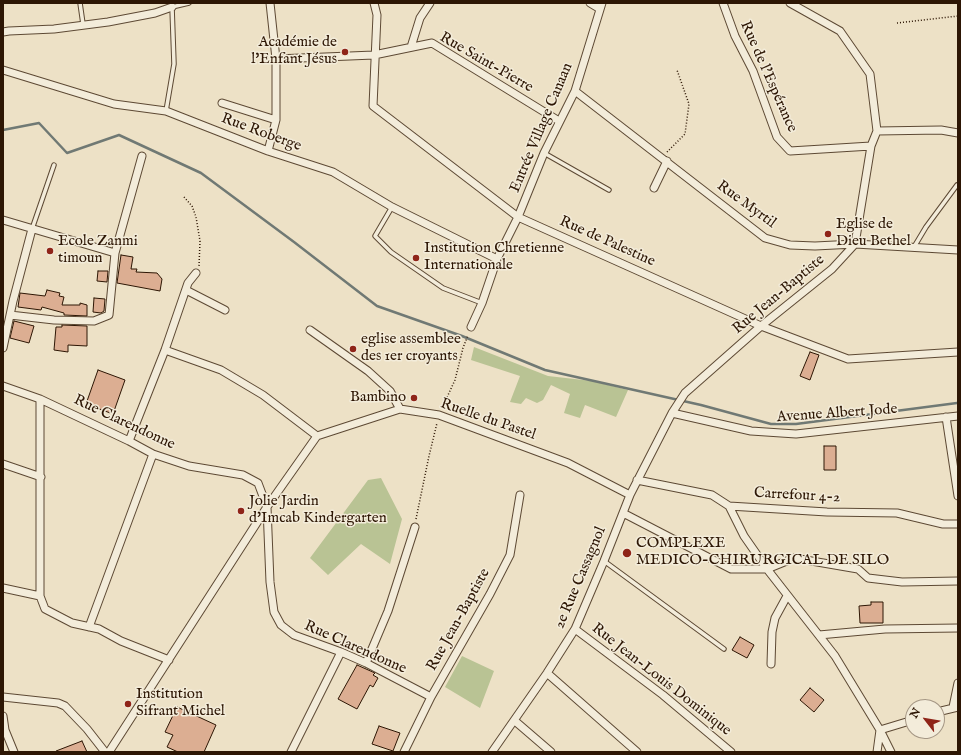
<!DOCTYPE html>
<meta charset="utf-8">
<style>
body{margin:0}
#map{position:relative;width:961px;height:755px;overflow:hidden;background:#ede1c6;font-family:"IM FELL English",serif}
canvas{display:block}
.frame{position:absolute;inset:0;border:4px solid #2d1604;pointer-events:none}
.north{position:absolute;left:905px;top:699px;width:40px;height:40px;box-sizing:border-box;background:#f3ecda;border:1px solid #a49684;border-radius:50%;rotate:301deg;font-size:11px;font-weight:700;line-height:16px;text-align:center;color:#2d1604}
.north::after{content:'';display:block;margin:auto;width:14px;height:18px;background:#8f2418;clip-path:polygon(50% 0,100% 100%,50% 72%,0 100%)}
</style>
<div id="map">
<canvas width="961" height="755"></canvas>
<div class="frame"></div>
<div class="north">N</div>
</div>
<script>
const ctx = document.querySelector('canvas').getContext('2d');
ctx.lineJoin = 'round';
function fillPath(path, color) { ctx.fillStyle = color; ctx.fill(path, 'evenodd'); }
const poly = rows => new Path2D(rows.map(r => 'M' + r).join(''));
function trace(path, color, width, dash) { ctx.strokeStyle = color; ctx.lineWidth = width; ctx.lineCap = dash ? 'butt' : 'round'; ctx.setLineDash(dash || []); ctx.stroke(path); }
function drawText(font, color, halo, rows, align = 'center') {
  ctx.font = font + ' "IM FELL English",serif'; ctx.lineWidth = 3; ctx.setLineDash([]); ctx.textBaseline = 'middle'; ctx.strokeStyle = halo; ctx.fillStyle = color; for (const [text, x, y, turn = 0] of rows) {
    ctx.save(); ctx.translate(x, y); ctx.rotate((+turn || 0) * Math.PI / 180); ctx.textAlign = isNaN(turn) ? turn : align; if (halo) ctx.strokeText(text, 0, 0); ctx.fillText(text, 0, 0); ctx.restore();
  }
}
const green = poly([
 [474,347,548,376,592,381,628,390,616,417,585,405,580,418,564,413,570,394,551,385,543,400,537,403,526,398,521,404,510,402,520,376,471,360],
 [381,478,402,519,390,564,361,544,328,575,310,558,368,480],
 [462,656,494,671,480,708,445,687]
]);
const stream = poly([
 [3,130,39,123,67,153,119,135,201,173,294,242,377,306,462,336,545,370,701,405,771,424,796,424,957,403]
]);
const building = poly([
 [121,255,133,257,131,269,137,269,136,272,157,273,162,279,160,291,117,283,121,255],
 [98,271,108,271,107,282,97,281,98,271],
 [47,290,60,293,59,296,64,297,62,305,80,305,80,303,87,305,87,316,64,315,64,313,42,307,41,310,18,307,20,293,45,296,47,290],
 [94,298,105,299,104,311,101,313,93,312,94,298],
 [14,321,34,326,29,343,10,338,14,321],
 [62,325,87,326,87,346,68,345,68,352,54,350,56,327,62,327,62,325],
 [810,352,819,355,810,380,800,376,810,352],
 [98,370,125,380,113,414,86,404,98,370],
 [824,446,836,446,836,470,824,470,824,446],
 [871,602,883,602,883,623,860,623,859,606,871,605,871,602],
 [740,637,754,645,747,658,732,650,740,637],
 [357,665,375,673,373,675,378,678,373,687,370,685,357,709,338,699,357,665],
 [810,688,824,700,814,712,800,700,810,688],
 [177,707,216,725,204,752,178,752,167,747,173,735,165,732,177,707],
 [379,726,400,733,393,751,372,744,379,726],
 [82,741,87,752,56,752,56,751,82,741]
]);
const path = poly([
 [897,23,958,16],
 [667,152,685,134,689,104,677,70],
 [184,197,192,206,196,217,200,241,199,266],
 [442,408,455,380,463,348,468,335],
 [416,519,429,456,437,423]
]);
const lane = poly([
 [80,3,83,24],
 [166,111,174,64,172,7,189,3],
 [544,153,609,190],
 [392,207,375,236,391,252,443,288,482,303],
 [32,229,54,165],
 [914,247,926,227,957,185],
 [604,561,724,649]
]);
const street = poly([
 [374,3,377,15,373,106,518,217,761,326,848,359,958,352],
 [590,3,600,9],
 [723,3,735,36,753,71,777,137,790,151,871,146],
 [3,32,9,31,54,29,108,22,155,13,172,7],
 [411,47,420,18,430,3],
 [276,59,374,55,432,43,559,121],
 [3,70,114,104,166,111,268,151,333,172,392,207,497,259],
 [575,91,765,238,790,245,815,246,855,244,958,250],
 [222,103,276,120],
 [877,131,941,130,958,133],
 [268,151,276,120,276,59,270,3],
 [654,188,667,161],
 [3,220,115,253],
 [186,290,225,310],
 [10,315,54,320,94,321,109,315,115,253,142,156],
 [471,327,482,303,497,259,518,217,544,153,575,91,602,3],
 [310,330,368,371,390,391,400,409],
 [3,348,13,301,32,229],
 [165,350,221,370,263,395,317,436,400,409,439,415,568,463,630,495],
 [3,386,40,399,129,441,153,454,189,466,243,475,258,483,267,507,270,582,274,612,281,625,294,635,341,652,366,663,431,697],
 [40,399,40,596,45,609,72,623,99,629,121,641,169,660],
 [672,413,751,431,796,434,958,416],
 [946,417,958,496],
 [129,441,165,350,188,283,196,273],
 [3,464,41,477],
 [637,480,712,495,729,506,827,512,897,513,943,524,958,524],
 [729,506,744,536,767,569,835,656,880,730,891,752],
 [623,513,731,569,767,569,794,558,858,569,868,578,902,582,958,581],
 [3,588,40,596],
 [89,627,153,454],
 [575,629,663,695,731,752],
 [819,635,885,629,958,628],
 [366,663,388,611,415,527],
 [771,664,772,632,775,618,787,596],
 [547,673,637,752],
 [3,697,58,703,65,706,87,729,105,752],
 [953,707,958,683],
 [937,712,958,707],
 [3,716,5,730,14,752],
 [515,721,551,752],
 [109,752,267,507,317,436],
 [291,752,341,652],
 [404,752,431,697,490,594,510,555,520,495],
 [492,752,547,673,575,629,604,561,630,495,672,413,685,393,761,326,832,269,855,244,871,146,877,131,870,74,840,31,790,3],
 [877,752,880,730,913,720]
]);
const markers = [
 [345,52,4,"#8f2418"],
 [828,234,4,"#8f2418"],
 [50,251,4,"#8f2418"],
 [416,258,4,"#8f2418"],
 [353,349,4,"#8f2418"],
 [414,398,4,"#8f2418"],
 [241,511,4,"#8f2418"],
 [627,553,5,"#8f2418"],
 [128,704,4,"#8f2418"]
];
const poiNames = [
 ["Académie de",337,43,"right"],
 ["l'Enfant Jésus",337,60,"right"],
 ["Eglise de",836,225],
 ["Dieu Bethel",836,242],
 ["Ecole Zanmi",58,242],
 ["timoun",58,259],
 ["Institution Chretienne",424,249],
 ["Internationale",424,266],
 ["eglise assemblee",361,340],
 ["des 1er croyants",361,357],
 ["Bambino",406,398,"right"],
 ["Jolie Jardin",249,502],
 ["d'Imcab Kindergarten",249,519],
 ["COMPLEXE",636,544],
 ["MEDICO-CHIRURGICAL DE SILO",636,561],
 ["Institution",136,695],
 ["Sifrant Michel",136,712]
];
const streetNames = [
 ["Rue Saint-Pierre",486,63,30],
 ["Rue de l'Espérance",768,77,66],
 ["Entrée Village Canaan",542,128,-67],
 ["Rue Roberge",261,133,20],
 ["Rue Myrtil",746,205,36],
 ["Rue de Palestine",607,242,24],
 ["Rue Jean-Baptiste",779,295,-40],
 ["Avenue Albert Jode",837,414,-4],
 ["Ruelle du Pastel",488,420,19],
 ["Rue Clarendonne",124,423,25],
 ["Carrefour 4-2",797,496,3],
 ["2e Rue Cassagnol",581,578,-67],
 ["Rue Jean-Baptiste",459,620,-61],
 ["Rue Clarendonne",355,648,24],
 ["Rue Jean-Louis Dominique",661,680,38]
];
fillPath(green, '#b9c394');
trace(stream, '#707974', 2.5);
fillPath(building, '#dcae92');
trace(building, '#2d1604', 1);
trace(lane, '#5d4934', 5.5);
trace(street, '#5d4934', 9);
trace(path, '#2d1604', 1.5, [1, 2]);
trace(lane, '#f3ecda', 3.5);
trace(street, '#f3ecda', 7);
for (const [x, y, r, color] of markers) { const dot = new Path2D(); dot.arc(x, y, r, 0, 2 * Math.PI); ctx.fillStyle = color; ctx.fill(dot); trace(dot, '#f3ecda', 1.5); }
drawText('15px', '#2d1604', '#f3ecda', poiNames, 'left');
drawText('15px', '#2d1604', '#f3ecda', streetNames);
</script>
